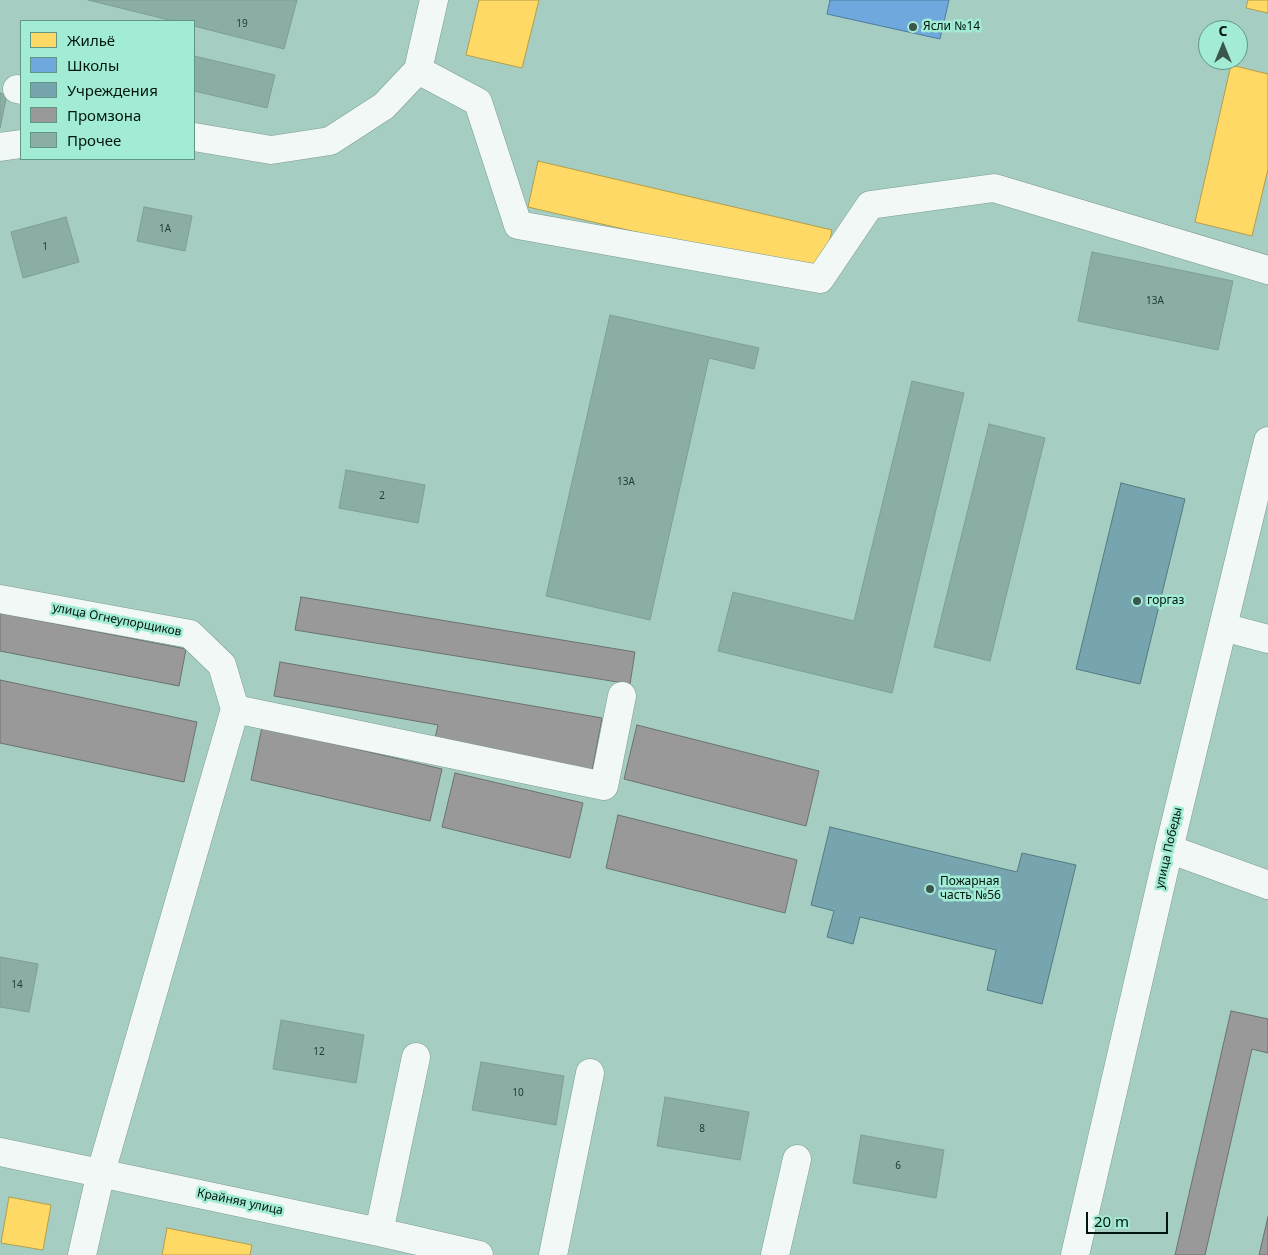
<!DOCTYPE html>
<meta charset="utf-8">
<style>
body{margin:0}
#map{position:relative;width:1268px;height:1255px;overflow:hidden;background:#a6cdc1;font-family:"Noto Sans",sans-serif}
canvas{display:block}
.legend{position:absolute;left:20px;top:20px;width:175px;height:140px;box-sizing:border-box;background:#a2ebd4;border:1px solid #619685;margin:0;padding:6px 9px;list-style:none;font-size:15px;color:#00160f}
.legend li{display:flex;align-items:center;gap:10px;height:25px}
.legend b{width:25px;border:1px solid #619685}
.north{position:absolute;left:1198px;top:20px;width:50px;height:50px;box-sizing:border-box;background:#a2ebd4;border:1px solid #619685;border-radius:50%;rotate:0deg;font-size:14px;font-weight:700;line-height:20px;text-align:center;color:#00160f}
.north::after{content:'';display:block;margin:auto;width:18px;height:22px;background:#3a564d;clip-path:polygon(50% 0,100% 100%,50% 72%,0 100%)}
.scale{position:absolute;left:1086px;top:1212px;width:82px;height:22px;box-sizing:border-box;border:2px solid #00160f;border-top:0;padding-left:6px;font-size:15px;line-height:18px;white-space:nowrap;color:#00160f;-webkit-text-stroke:4px #a2ebd4;paint-order:stroke}
</style>
<div id="map">
<canvas width="1268" height="1255"></canvas>
<ul class="legend">
<li><b style="height:14px;background:#ffd966"></b>Жильё</li>
<li><b style="height:14px;background:#6fa8dc"></b>Школы</li>
<li><b style="height:14px;background:#76a5af"></b>Учреждения</li>
<li><b style="height:14px;background:#999"></b>Промзона</li>
<li><b style="height:14px;background:#8aaea3"></b>Прочее</li>
</ul>
<div class="north">С</div>
<div class="scale">20 m</div>
</div>
<script>
const ctx = document.querySelector('canvas').getContext('2d');
ctx.lineJoin = 'round';
function fillPath(path, color) { ctx.fillStyle = color; ctx.fill(path, 'evenodd'); }
const poly = rows => new Path2D(rows.map(r => 'M' + r).join(''));
function trace(path, color, width, dash) { ctx.strokeStyle = color; ctx.lineWidth = width; ctx.lineCap = dash ? 'butt' : 'round'; ctx.setLineDash(dash || []); ctx.stroke(path); }
function drawText(font, color, halo, rows, align = 'center') {
  ctx.font = font + ' "Noto Sans",sans-serif'; ctx.lineWidth = 5; ctx.setLineDash([]); ctx.textBaseline = 'middle'; ctx.strokeStyle = halo; ctx.fillStyle = color; for (const [text, x, y, turn = 0] of rows) {
    ctx.save(); ctx.translate(x, y); ctx.rotate((+turn || 0) * Math.PI / 180); ctx.textAlign = isNaN(turn) ? turn : align; if (halo) ctx.strokeText(text, 0, 0); ctx.fillText(text, 0, 0); ctx.restore();
  }
}
const homes = poly([
 [479,0,539,0,522,68,466,55,479,0],
 [1248,0,1268,0,1268,13,1246,8,1248,0],
 [1231,65,1268,74,1268,169,1252,236,1195,222,1231,65],
 [538,161,832,230,822,275,528,207,538,161],
 [9,1197,51,1205,43,1250,1,1243,9,1197],
 [167,1228,252,1245,250,1255,162,1255,167,1228]
]);
const schools = poly([
 [830,0,949,0,940,39,827,14,830,0]
]);
const public = poly([
 [1121,483,1185,499,1140,684,1076,669,1121,483],
 [830,827,1017,872,1022,853,1076,865,1042,1004,987,990,996,950,860,917,853,944,827,937,834,911,811,905,830,827]
]);
const industry = poly([
 [301,597,635,652,630,684,295,630,301,597],
 [0,613,186,649,179,686,0,651,0,613],
 [280,662,602,718,592,771,434,743,438,725,274,696,280,662],
 [0,680,197,722,184,782,0,743,0,680],
 [637,725,819,771,806,826,624,779,637,725],
 [262,727,442,769,430,821,251,780,262,727],
 [455,773,583,803,570,858,442,827,455,773],
 [618,815,797,860,785,913,606,868,618,815],
 [1231,1011,1268,1019,1268,1053,1252,1049,1205,1255,1175,1255,1231,1011],
 [1268,1217,1268,1255,1259,1255,1268,1217]
]);
const building = poly([
 [88,0,297,0,284,49,194,26,194,21,173,21,88,0],
 [194,56,275,75,267,108,194,91,194,56],
 [0,93,7,95,0,128,0,93],
 [144,207,192,216,185,251,137,241,144,207],
 [66,217,79,262,23,278,11,232,66,217],
 [1092,252,1233,281,1218,350,1078,321,1092,252],
 [610,315,759,348,754,369,709,358,650,620,546,596,610,315],
 [912,381,964,393,892,693,718,651,733,592,854,621,912,381],
 [989,424,1045,438,990,661,934,647,989,424],
 [346,470,425,485,418,523,339,508,346,470],
 [0,957,38,964,29,1012,0,1007,0,957],
 [281,1020,364,1035,356,1083,273,1069,281,1020],
 [481,1062,564,1076,556,1125,472,1110,481,1062],
 [665,1097,749,1112,740,1160,657,1146,665,1097],
 [861,1135,944,1150,936,1198,853,1183,861,1135]
]);
const minor = poly([
 [418,70,478,102,518,225,820,279,870,205,994,188,1268,270],
 [418,70,434,0],
 [17,89,21,90],
 [194,137,271,150,330,141,384,106,418,70],
 [0,147,21,144],
 [0,599,190,634,222,665,235,709,101,1172,82,1255],
 [1223,627,1268,639],
 [235,709,604,786,622,696],
 [1169,849,1268,885],
 [0,1152,379,1232,479,1255],
 [379,1232,416,1057],
 [553,1255,590,1073],
 [775,1255,797,1159]
]);
const major = poly([
 [1075,1255,1169,849,1268,441]
]);
const markers = [
 [913,27,5,"#3a564d"],
 [1137,601,5,"#3a564d"],
 [930,889,5,"#3a564d"]
];
const numberNames = [
 ["19",242,24],
 ["1А",165,229],
 ["1",45,247],
 ["13А",1155,301],
 ["13А",626,482],
 ["2",382,496],
 ["14",17,985],
 ["12",319,1052],
 ["10",518,1093],
 ["8",702,1129],
 ["6",898,1166]
];
const poiNames = [
 ["Ясли №14",923,27],
 ["горгаз",1147,601],
 ["Пожарная",940,882],
 ["часть №56",940,896]
];
const streetNames = [
 ["улица Огнеупорщиков",117,620,11],
 ["улица Победы",1169,848,-77],
 ["Крайняя улица",240,1202,12]
];
fillPath(homes, '#ffd966');
trace(homes, '#b29e4c', 1);
fillPath(schools, '#6fa8dc');
trace(schools, '#4e7c9e', 1);
fillPath(public, '#76a5af');
trace(public, '#537a7f', 1);
fillPath(industry, '#999');
trace(industry, '#6b7270', 1);
fillPath(building, '#8aaea3');
trace(building, '#7e9e94', 1);
trace(minor, '#7c9c93', 29);
trace(major, '#7c9c93', 29);
trace(minor, '#f2f8f6', 28);
trace(major, '#f2f8f6', 28);
for (const [x, y, r, color] of markers) { const dot = new Path2D(); dot.arc(x, y, r, 0, 2 * Math.PI); ctx.fillStyle = color; ctx.fill(dot); trace(dot, '#a2ebd4', 2); }
drawText('10px', '#223c34', null, numberNames);
drawText('12px', '#00160f', '#a2ebd4', poiNames, 'left');
drawText('12px', '#00160f', '#a2ebd4', streetNames);
</script>
